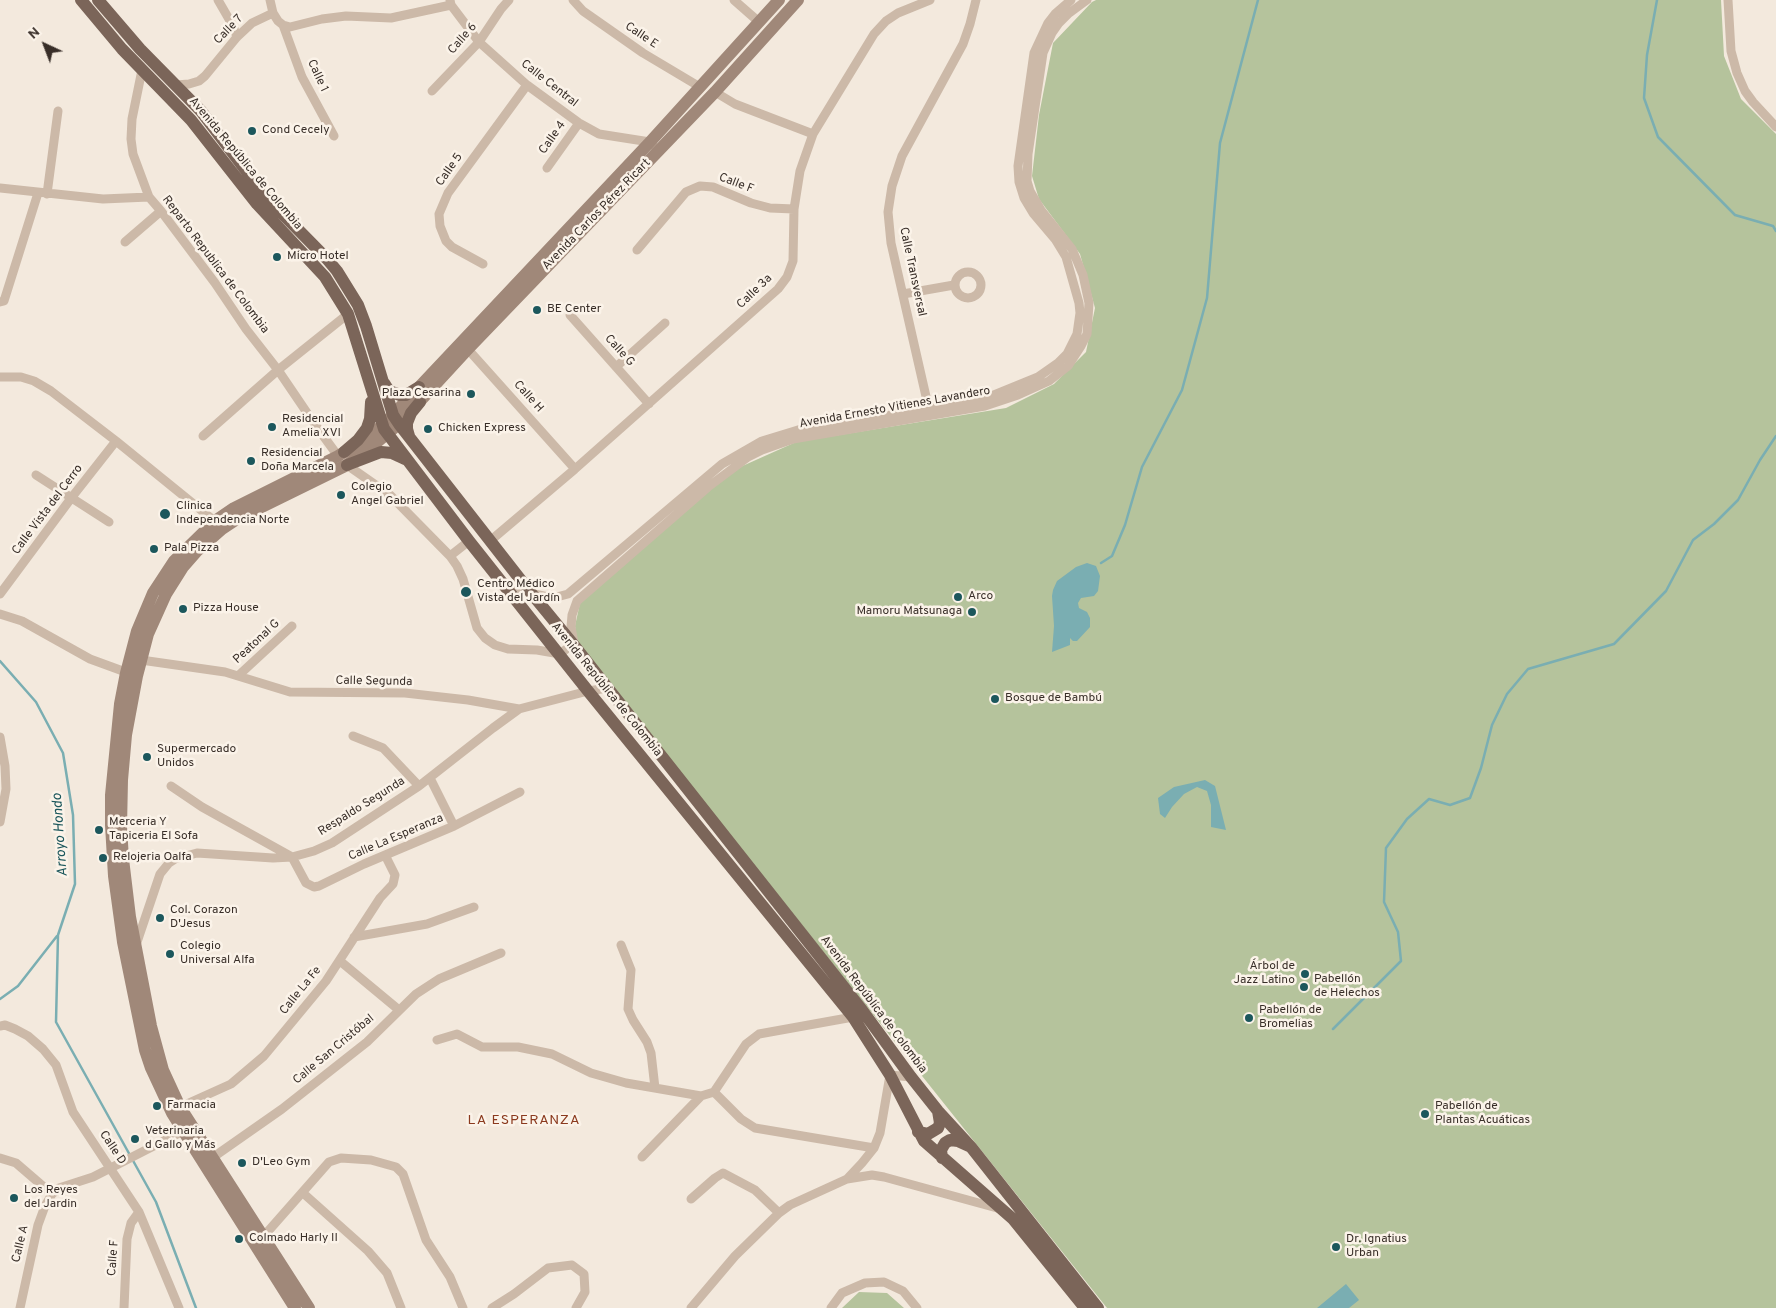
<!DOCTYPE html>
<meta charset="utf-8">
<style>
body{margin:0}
#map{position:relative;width:1776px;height:1308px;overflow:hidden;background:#f3e9dd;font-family:Overpass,sans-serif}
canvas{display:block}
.north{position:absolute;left:20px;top:20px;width:50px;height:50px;-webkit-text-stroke:4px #fbf3e9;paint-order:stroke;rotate:317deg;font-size:14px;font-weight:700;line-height:20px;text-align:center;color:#382e28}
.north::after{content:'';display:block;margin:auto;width:18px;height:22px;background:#382e28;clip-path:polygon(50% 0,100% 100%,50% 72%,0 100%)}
</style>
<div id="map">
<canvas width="1776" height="1308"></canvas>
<div class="north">N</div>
</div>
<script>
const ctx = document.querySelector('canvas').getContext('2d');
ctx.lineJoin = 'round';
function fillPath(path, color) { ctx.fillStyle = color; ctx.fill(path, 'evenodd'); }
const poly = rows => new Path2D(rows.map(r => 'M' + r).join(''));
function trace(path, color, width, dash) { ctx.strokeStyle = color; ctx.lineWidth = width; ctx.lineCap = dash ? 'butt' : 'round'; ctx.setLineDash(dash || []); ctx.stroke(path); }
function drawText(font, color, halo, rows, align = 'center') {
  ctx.font = font + ' Overpass,sans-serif'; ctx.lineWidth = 5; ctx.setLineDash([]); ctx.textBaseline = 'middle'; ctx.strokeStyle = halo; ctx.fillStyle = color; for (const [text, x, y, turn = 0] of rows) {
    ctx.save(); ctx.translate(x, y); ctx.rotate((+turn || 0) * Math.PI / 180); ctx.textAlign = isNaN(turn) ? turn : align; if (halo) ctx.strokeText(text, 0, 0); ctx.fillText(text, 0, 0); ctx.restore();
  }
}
const green = poly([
 [1096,0,1721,0,1724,56,1741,99,1776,134,1776,1308,1107,1308,577,643,575,626,580,603,653,535,738,468,796,442,1006,408,1054,384,1086,352,1095,308,1080,254,1039,199,1032,176,1039,115,1053,43,1092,2],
 [859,1292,887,1293,904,1308,842,1308]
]);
const water = poly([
 [1087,563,1096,566,1100,576,1098,591,1094,596,1081,598,1078,603,1079,608,1087,612,1090,618,1090,627,1077,641,1073,641,1070,638,1070,645,1052,652,1054,626,1052,596,1053,590,1057,581,1076,567],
 [1205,780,1215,786,1226,830,1211,827,1211,805,1207,791,1197,787,1184,794,1172,807,1165,818,1160,814,1158,798,1174,787],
 [1346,1284,1359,1300,1349,1308,1317,1308]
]);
const stream = poly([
 [1657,0,1647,55,1644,98,1658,137,1735,215,1773,226,1776,231],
 [1101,563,1112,556,1125,525,1142,467,1182,390,1207,298,1220,143,1258,0],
 [0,661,36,702,63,753,73,815,75,884,58,935,56,1022,156,1202,196,1308],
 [0,999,18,986,57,936],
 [1333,1029,1401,961,1398,932,1384,902,1386,848,1407,819,1429,799,1450,805,1470,798,1481,768,1492,725,1507,694,1528,669,1614,644,1666,591,1693,540,1714,524,1738,500,1760,460,1776,436]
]);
const street = poly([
 [218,0,233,26,237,37],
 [270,0,273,13,278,21,283,25,290,27,322,19,346,16,391,18,451,5],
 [450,0,451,5,479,42,527,85,579,123,599,134,650,142,653,145],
 [573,0,583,11,643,53,700,87],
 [734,0,759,22],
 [1728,0,1731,51,1737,73,1745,91,1753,102,1776,127],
 [283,25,302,77,334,136],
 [142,70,132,119,131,139,133,154,149,197,161,211,215,283,246,329,278,370,316,426,338,456],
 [176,85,189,84,199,81,205,76,237,37,252,23,273,13],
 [432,91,479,42,501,9,509,0],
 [715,92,735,104,813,134],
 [547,168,579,123],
 [0,188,103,199,149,197],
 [47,194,58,111],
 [125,242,161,211],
 [637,250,686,192,700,186,713,187,751,203,770,208,794,209],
 [483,264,452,247,446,241,440,226,439,214,448,193,527,85],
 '955 285a13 13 0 1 1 26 0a13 13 0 1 1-26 0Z',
 [903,294,954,285],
 [0,302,4,301,38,193],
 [570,315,649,404],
 [465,346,575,469],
 [616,367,665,323],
 [0,377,21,377,34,381,51,391,116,441,217,523],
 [930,414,891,243,888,212,892,186,902,156,963,44,970,24,976,0],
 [203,436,278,370,348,314],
 [347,465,390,495,450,556,457,566,463,579,477,628,485,638,495,645,508,649,537,650,560,654,574,643,571,627,572,615,577,601,708,487,748,457,762,450,793,439,985,406,1018,395,1049,381,1068,366,1081,346,1087,334,1089,303,1083,275,1072,249,1041,210,1030,191,1027,181,1028,154,1043,53,1052,33,1059,23,1068,14,1087,0],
 [36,475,109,522],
 [490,541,575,469,778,289,787,277,793,261,794,209,800,171,813,134,874,34,886,21,898,13,930,0],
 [450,556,469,541],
 [510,592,527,588,534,594,553,598,568,594,722,464,762,441,798,430,929,409,989,397,1038,377,1058,363,1067,354,1077,334,1080,313,1079,303,1066,257,1055,239,1033,213,1024,198,1019,182,1018,166,1034,53,1048,23,1055,14,1071,0],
 [0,594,72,497,116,441],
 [0,614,22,621,90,659,131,674],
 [141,660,225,672,290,692,405,693,468,700,519,709,588,691,608,688],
 [239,675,292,626],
 [353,736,383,748,419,786],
 [0,737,5,766,6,789,0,822],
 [430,778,454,826],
 [171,786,202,807,292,857,306,883,314,887,319,886,364,864,454,826,520,792],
 [354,937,427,924,474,907],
 [136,945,160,874,169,863,175,859,197,853,273,858,292,857,314,851,332,843,419,786,493,728,519,709],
 [621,945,631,970,628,1009,633,1020,647,1042,651,1053,655,1088],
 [340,961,399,1010],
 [0,1026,5,1025,15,1029,28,1036,43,1049,56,1065,73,1112,139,1212,179,1308],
 [437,1040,457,1034,482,1047,518,1047,552,1054,591,1073,626,1083,701,1096,714,1092],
 [714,1092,741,1119,755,1128,874,1148],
 [714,1092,746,1044,759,1034,853,1017],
 [180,1107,231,1084,264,1056,326,981,380,898,393,884,395,875,385,855],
 [642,1157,701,1096],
 [0,1158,16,1163,52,1194],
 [212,1158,282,1109,367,1042,416,994,439,979,501,953],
 [847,1179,872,1175,884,1177,997,1208],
 [303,1193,368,1251,387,1273,401,1308],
 [691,1199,715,1178,723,1173,755,1190,779,1213],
 [263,1237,329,1162,341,1158,371,1160,396,1167,403,1174,426,1240,450,1277,463,1308],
 [20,1308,38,1225,45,1206,52,1194,59,1188,93,1177,187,1129],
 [124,1308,127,1239,131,1223,139,1212],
 [492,1308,514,1294,548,1268,572,1265,584,1274,585,1292,576,1308],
 [691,1308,735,1256,779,1213,790,1205,847,1179,862,1163,874,1148,880,1133,890,1075,911,1077],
 [831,1308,842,1293,865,1283,884,1282,903,1291,917,1308]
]);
const secondary = poly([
 [295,1308,172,1113,151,1068,145,1050,123,942,114,876,111,825,111,795,120,704,126,673,137,631,153,593,174,561,215,521,234,508,338,456,370,436,388,420,650,142,779,0],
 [309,1308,180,1107,163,1070,151,1026,130,917,123,859,121,827,122,780,126,735,137,676,148,634,166,594,183,567,197,551,222,529,237,519,347,465,364,453,399,424,468,349,715,92,798,0]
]);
const primary = poly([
 [81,0,122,49,191,120,257,204,325,277,348,314,384,429,469,541,588,691,853,1017,890,1075,924,1141,1013,1219,1085,1308],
 [98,0,140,49,201,111,267,198,327,259,337,271,358,305,366,326,393,415,399,424,527,588,573,644,862,1010,911,1077,938,1111,971,1147,1098,1308],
 [384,383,389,391,400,395,406,395,419,387],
 [409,436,407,429,407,423,411,413,420,402],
 [344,452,358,440,367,428,370,419,371,402],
 [347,465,381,452,392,453,405,459],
 [918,1132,928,1134,938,1128,940,1123,938,1111],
 [942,1158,941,1150,945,1143,950,1140,958,1141,969,1146]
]);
const markers = [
 [252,131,5,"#1c575c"],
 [277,257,5,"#1c575c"],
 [537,310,5,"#1c575c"],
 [471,394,5,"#1c575c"],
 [272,427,5,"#1c575c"],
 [428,429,5,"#1c575c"],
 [251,461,5,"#1c575c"],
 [341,495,5,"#1c575c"],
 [165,514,6,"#1c575c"],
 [154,549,5,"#1c575c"],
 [466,592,6,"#1c575c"],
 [958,597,5,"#1c575c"],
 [183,609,5,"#1c575c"],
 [972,612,5,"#1c575c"],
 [995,699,5,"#1c575c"],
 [147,757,5,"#1c575c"],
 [99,830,5,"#1c575c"],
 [103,858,5,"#1c575c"],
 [160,918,5,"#1c575c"],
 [170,954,5,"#1c575c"],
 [1305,974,5,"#1c575c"],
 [1304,987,5,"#1c575c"],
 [1249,1018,5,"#1c575c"],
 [157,1106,5,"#1c575c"],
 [1425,1114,5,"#1c575c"],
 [135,1139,5,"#1c575c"],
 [242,1163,5,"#1c575c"],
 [14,1198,5,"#1c575c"],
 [239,1239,5,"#1c575c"],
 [1336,1247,5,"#1c575c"]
];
const streetNames = [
 ["Calle 7",229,30,-46],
 ["Calle E",641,36,34],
 ["Calle 6",463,39,-49],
 ["Calle 1",317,76,65],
 ["Calle Central",549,84,38],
 ["Calle 4",553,138,-55],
 ["Avenida República de Colombia",245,164,50],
 ["Calle 5",450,170,-55],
 ["Calle F",736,184,21],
 ["Avenida Carlos Pérez Ricart",597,215,-46],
 ["Reparto Republica de Colombia",215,265,53],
 ["Calle Transversal",912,272,78],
 ["Calle 3a",755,292,-44],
 ["Calle G",619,351,48],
 ["Calle H",528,397,48],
 ["Avenida Ernesto Vitienes Lavandero",895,408,-10],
 ["Calle Vista del Cerro",48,510,-53],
 ["Peatonal G",257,642,-43],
 ["Calle Segunda",374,682,1],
 ["Avenida República de Colombia",606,690,51],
 ["Respaldo Segunda",362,807,-32],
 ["Calle La Esperanza",396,838,-23],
 ["Calle La Fe",301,991,-51],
 ["Avenida República de Colombia",873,1005,53],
 ["Calle San Cristóbal",334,1050,-40],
 ["Calle D",112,1148,56],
 ["Calle A",21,1244,-77],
 ["Calle F",114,1258,-86]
];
const poiNames = [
 ["Cond Cecely",262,131],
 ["Micro Hotel",287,257],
 ["BE Center",547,310],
 ["Plaza Cesarina",461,394,"right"],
 ["Residencial",282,420],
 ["Amelia XVI",282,434],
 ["Chicken Express",438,429],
 ["Residencial",261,454],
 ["Doña Marcela",261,468],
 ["Colegio",351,488],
 ["Angel Gabriel",351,502],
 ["Clinica",176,507],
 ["Independencia Norte",176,521],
 ["Pala Pizza",164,549],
 ["Centro Médico",477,585],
 ["Vista del Jardín",477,599],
 ["Arco",968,597],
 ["Pizza House",193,609],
 ["Mamoru Matsunaga",962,612,"right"],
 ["Bosque de Bambú",1005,699],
 ["Supermercado",157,750],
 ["Unidos",157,764],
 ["Merceria Y",109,823],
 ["Tapiceria El Sofa",109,837],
 ["Relojeria Oalfa",113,858],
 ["Col. Corazon",170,911],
 ["D'Jesus",170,925],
 ["Colegio",180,947],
 ["Universal Alfa",180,961],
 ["Árbol de",1295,967,"right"],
 ["Jazz Latino",1295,981,"right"],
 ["Pabellón",1314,980],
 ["de Helechos",1314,994],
 ["Pabellón de",1259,1011],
 ["Bromelias",1259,1025],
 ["Farmacia",167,1106],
 ["Pabellón de",1435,1107],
 ["Plantas Acuáticas",1435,1121],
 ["Veterinaria",145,1132],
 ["d Gallo y Más",145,1146],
 ["D'Leo Gym",252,1163],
 ["Los Reyes",24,1191],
 ["del Jardin",24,1205],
 ["Colmado Harly II",249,1239],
 ["Dr. Ignatius",1346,1240],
 ["Urban",1346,1254]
];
const waterNames = [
 ["Arroyo Hondo",61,835,-94]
];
const neighbourhoodNames = [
 ["LA ESPERANZA",524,1121]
];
fillPath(green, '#b5c39c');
fillPath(water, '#7aaeb2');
trace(stream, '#7aaeb2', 2.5);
trace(street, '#ccb9a8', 9);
trace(secondary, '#a08879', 12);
trace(primary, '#7b6559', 12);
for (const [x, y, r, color] of markers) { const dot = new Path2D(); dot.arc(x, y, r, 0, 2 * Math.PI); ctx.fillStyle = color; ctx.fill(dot); trace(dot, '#fbf3e9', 2); }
drawText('12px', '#382e28', '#fbf3e9', streetNames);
drawText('12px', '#382e28', '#fbf3e9', poiNames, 'left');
drawText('italic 14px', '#1c575c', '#fbf3e9', waterNames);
ctx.letterSpacing = '1px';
drawText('14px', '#8b3a1e', '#fbf3e9', neighbourhoodNames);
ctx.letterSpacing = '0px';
</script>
